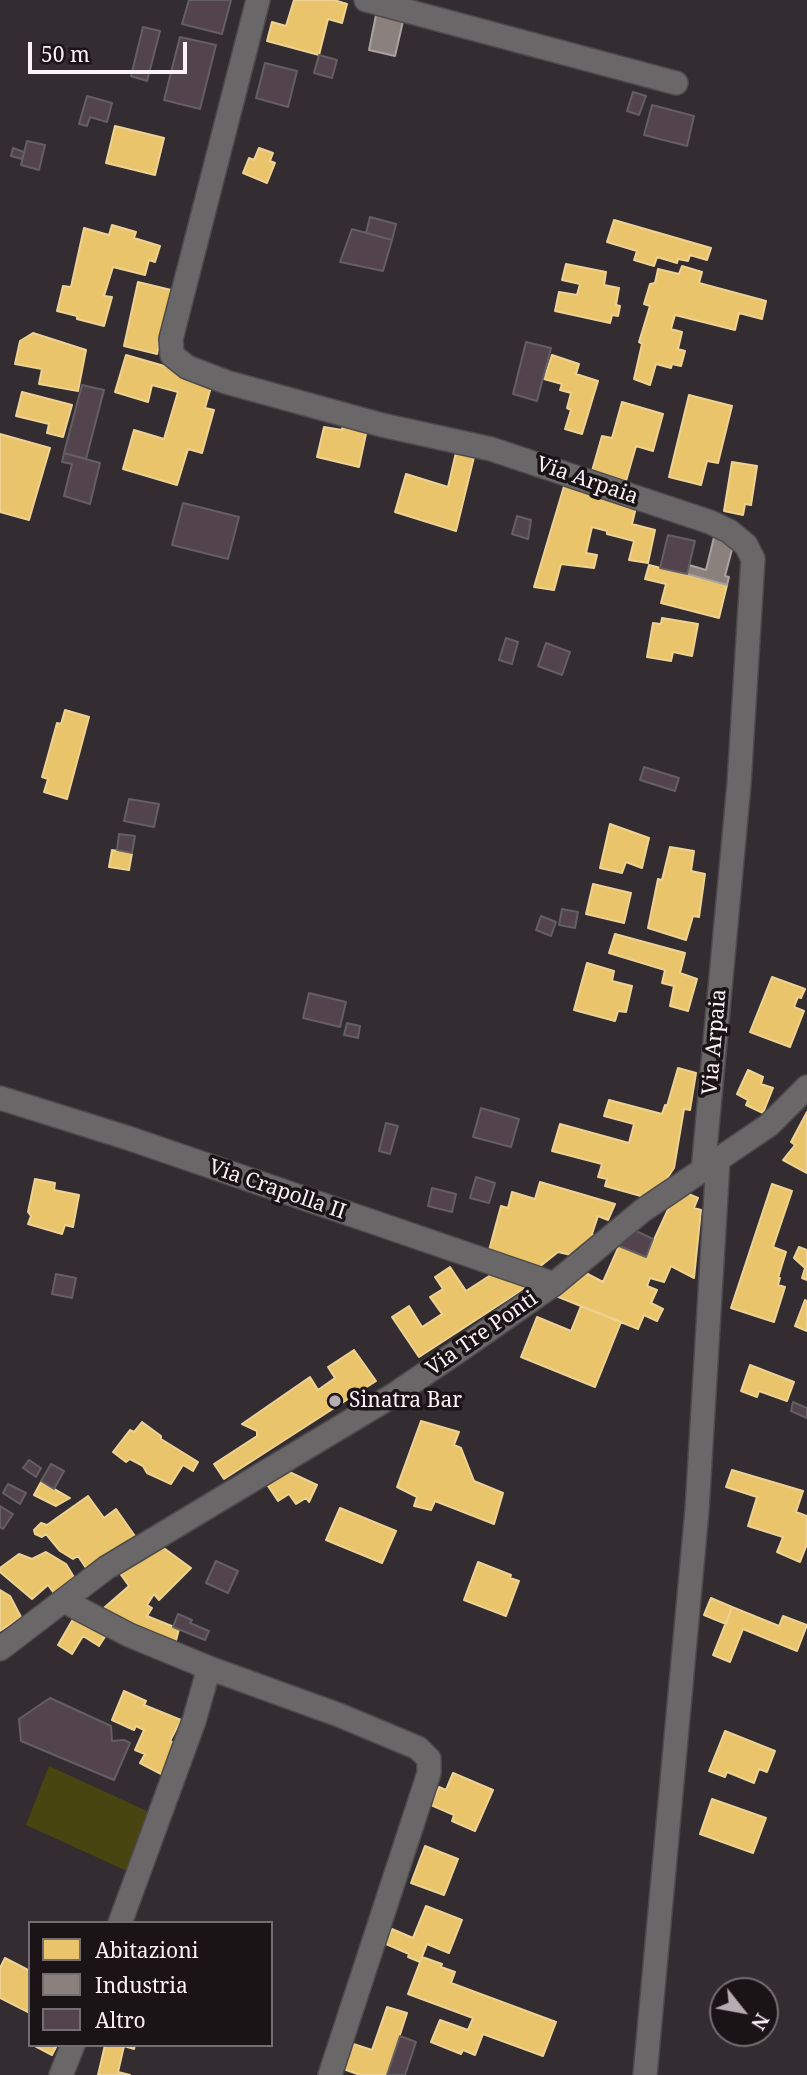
<!DOCTYPE html>
<style>
body{margin:0}
#map{position:relative;width:807px;height:2075px;overflow:hidden;background:#332c30;font-family:"Noto Serif",serif}
canvas{display:block}
.legend{position:absolute;left:28px;top:1921px;width:245px;height:126px;box-sizing:border-box;background:#1a1417;border:2px solid #746d71;margin:0;padding:9px 12px;list-style:none;font-size:21px;color:#fbf2f7}
.legend li{display:flex;align-items:center;gap:14px;height:35px}
.legend b{width:35px;border:2px solid #746d71}
.north{position:absolute;left:709px;top:1977px;width:70px;height:70px;box-sizing:border-box;background:#1a1417;border:2px solid #746d71;border-radius:50%;rotate:121deg;font-size:19px;font-weight:700;line-height:28px;text-align:center;color:#fbf2f7}
.north::after{content:'';display:block;margin:auto;width:24px;height:32px;background:#b5adb1;clip-path:polygon(50% 0,100% 100%,50% 72%,0 100%)}
.scale{position:absolute;left:28px;top:42px;width:159px;height:32px;box-sizing:border-box;border:4px solid #fbf2f7;border-top:0;padding-left:9px;font-size:21px;line-height:24px;white-space:nowrap;color:#fbf2f7;-webkit-text-stroke:5px #1a1417;paint-order:stroke}
</style>
<div id="map">
<canvas width="807" height="2075"></canvas>
<ul class="legend">
<li><b style="height:19px;background:#e9c46a"></b>Abitazioni</li>
<li><b style="height:19px;background:#8a817c"></b>Industria</li>
<li><b style="height:19px;background:#52434d"></b>Altro</li>
</ul>
<div class="north">N</div>
<div class="scale">50 m</div>
</div>
<script>
const ctx = document.querySelector('canvas').getContext('2d');
ctx.lineJoin = 'round';
function fillPath(path, color) { ctx.fillStyle = color; ctx.fill(path, 'evenodd'); }
const poly = rows => new Path2D(rows.map(r => 'M' + r).join(''));
function trace(path, color, width, dash) { ctx.strokeStyle = color; ctx.lineWidth = width; ctx.lineCap = dash ? 'butt' : 'round'; ctx.setLineDash(dash || []); ctx.stroke(path); }
function drawText(font, color, halo, rows, align = 'center') {
  ctx.font = font + ' "Noto Serif",serif'; ctx.lineWidth = 7; ctx.setLineDash([]); ctx.textBaseline = 'middle'; ctx.strokeStyle = halo; ctx.fillStyle = color; for (const [text, x, y, turn = 0] of rows) {
    ctx.save(); ctx.translate(x, y); ctx.rotate((+turn || 0) * Math.PI / 180); ctx.textAlign = isNaN(turn) ? turn : align; if (halo) ctx.strokeText(text, 0, 0); ctx.fillText(text, 0, 0); ctx.restore();
  }
}
const green = poly([
 [49,1766,149,1812,127,1871,26,1825]
]);
const homes = poly([
 [294,0,334,0,347,4,342,23,328,19,319,55,267,41,272,22,286,26,294,0],
 [115,126,164,138,155,175,106,163,115,126],
 [259,148,273,153,270,161,275,163,267,183,243,173,249,158,254,160,259,148],
 [614,220,711,248,707,260,690,255,688,261,678,259,677,263,657,257,654,266,634,260,637,251,607,242,614,220],
 [112,225,136,232,134,238,160,246,155,262,149,260,145,275,113,267,104,296,112,297,104,326,77,319,77,316,57,311,63,286,71,287,84,228,109,235,112,225],
 [566,264,606,272,604,285,619,288,616,305,620,306,618,316,612,315,610,323,555,311,559,292,577,295,580,284,562,280,566,264],
 [682,266,702,272,699,283,766,301,762,319,739,313,735,330,675,315,671,329,682,332,678,349,685,351,681,366,672,364,671,368,656,364,650,385,634,379,642,344,639,342,650,306,644,304,650,284,655,283,658,269,679,274,682,266],
 [138,282,171,290,157,354,124,346,138,282],
 [33,333,86,350,78,391,39,384,42,369,15,364,20,341,33,333],
 [126,355,213,380,205,408,214,410,202,453,188,449,177,485,123,469,134,430,164,439,178,392,152,385,148,402,115,392,126,355],
 [552,355,579,364,576,374,598,381,582,434,565,429,571,410,567,408,571,393,560,390,562,384,544,379,552,355],
 [22,392,72,405,63,437,47,433,49,424,16,416,22,392],
 [689,395,732,406,718,463,707,461,701,485,669,477,689,395],
 [622,402,663,414,653,451,636,446,626,481,592,471,602,436,612,438,622,402],
 [343,424,367,429,359,467,317,457,324,427,342,430,343,424],
 [0,434,50,448,29,520,0,512,0,434],
 [457,448,475,453,456,531,395,512,406,474,448,487,457,448],
 [732,462,757,466,751,505,745,504,743,515,724,511,732,462],
 [565,483,637,503,632,524,655,530,648,563,629,560,634,541,607,534,607,531,592,527,586,553,597,555,594,568,561,564,554,590,534,587,565,483],
 [649,565,727,585,719,618,661,603,666,584,645,579,649,565],
 [662,618,698,624,692,656,673,652,671,661,647,657,653,623,661,624,662,618],
 [65,710,89,717,67,799,44,792,48,779,42,777,57,723,61,724,65,710],
 [610,824,649,838,642,868,626,862,622,873,600,868,610,824],
 [670,847,694,851,691,871,705,874,699,917,693,916,686,940,648,928,658,879,662,880,670,847],
 [112,850,132,853,129,870,109,867,112,850],
 [593,884,631,893,624,923,586,914,593,884],
 [615,934,685,953,680,973,697,979,688,1011,670,1006,674,986,662,983,665,970,609,953,615,934],
 [587,963,614,971,612,981,632,986,626,1012,618,1011,615,1021,574,1010,587,963],
 [772,977,805,989,801,998,798,997,794,1007,804,1011,790,1047,750,1032,772,977],
 [678,1068,696,1073,690,1110,684,1109,674,1168,662,1186,648,1198,605,1186,607,1179,598,1177,602,1164,552,1151,560,1124,629,1143,634,1124,604,1116,609,1100,662,1114,665,1105,667,1106,678,1068],
 [748,1070,763,1077,761,1084,773,1088,763,1113,746,1105,748,1100,737,1094,748,1070],
 [807,1112,807,1173,783,1160,795,1145,791,1142,807,1112],
 [35,1179,55,1183,54,1190,79,1195,73,1227,65,1225,62,1234,28,1224,31,1216,28,1212,35,1179],
 [540,1182,615,1204,608,1220,598,1216,592,1234,594,1236,571,1255,558,1252,538,1268,488,1254,501,1206,508,1208,512,1192,535,1199,540,1182],
 [772,1184,792,1191,773,1247,786,1252,778,1278,780,1278,778,1285,785,1287,774,1322,731,1308,772,1184],
 [684,1192,698,1198,694,1208,701,1210,694,1278,671,1266,664,1282,650,1278,647,1286,657,1290,651,1303,663,1309,657,1321,644,1315,638,1329,556,1296,582,1271,603,1282,619,1246,646,1257,671,1203,684,1192],
 [799,1247,807,1250,807,1280,802,1278,805,1268,794,1258,799,1247],
 [450,1267,466,1291,497,1271,528,1286,419,1357,392,1317,409,1306,422,1327,442,1314,430,1297,443,1289,435,1277,450,1267],
 [805,1300,807,1301,807,1331,795,1326,805,1300],
 [581,1306,621,1322,595,1387,521,1357,537,1317,571,1331,581,1306],
 [354,1350,376,1381,224,1479,214,1464,257,1436,257,1431,242,1424,310,1377,318,1390,335,1378,328,1367,354,1350],
 [750,1365,794,1382,787,1401,759,1391,757,1397,741,1391,750,1365],
 [421,1421,459,1432,454,1445,461,1448,474,1481,503,1493,494,1524,435,1501,431,1510,414,1506,417,1497,397,1487,421,1421],
 [142,1422,161,1436,161,1439,198,1462,193,1471,183,1465,171,1484,147,1473,143,1466,130,1459,126,1462,113,1452,130,1430,134,1432,142,1422],
 [285,1470,317,1485,309,1502,306,1498,296,1504,289,1494,278,1501,266,1483,285,1470],
 [732,1470,803,1491,796,1512,807,1516,807,1544,800,1562,777,1552,783,1537,748,1526,757,1497,726,1487,732,1470],
 [41,1482,54,1489,70,1498,56,1506,34,1495,41,1482],
 [88,1496,104,1518,116,1509,137,1539,88,1571,78,1556,73,1559,60,1551,46,1534,42,1537,35,1534,34,1530,41,1523,47,1525,88,1496],
 [340,1508,396,1531,382,1563,326,1540,340,1508],
 [161,1546,191,1568,159,1600,154,1594,147,1605,152,1608,147,1616,179,1629,174,1648,97,1614,129,1586,119,1572,161,1546],
 [46,1552,66,1564,75,1579,56,1596,48,1585,32,1599,0,1572,0,1568,19,1554,32,1559,46,1552],
 [478,1562,511,1575,510,1578,519,1581,506,1616,464,1600,478,1562],
 [0,1590,10,1596,21,1617,0,1631,0,1590],
 [711,1598,732,1607,726,1624,704,1615,711,1598],
 [732,1607,779,1626,783,1616,807,1625,797,1651,743,1629,730,1662,713,1655,732,1607],
 [76,1614,108,1632,99,1646,83,1636,72,1654,58,1645,76,1614],
 [124,1691,146,1701,144,1705,181,1720,170,1741,178,1745,163,1775,140,1763,145,1754,135,1750,144,1730,136,1726,134,1730,112,1720,124,1691],
 [725,1731,775,1751,767,1772,759,1769,754,1783,727,1772,725,1777,709,1771,725,1731],
 [453,1773,493,1790,475,1831,452,1821,454,1815,431,1805,439,1787,446,1790,453,1773],
 [712,1799,766,1818,753,1853,700,1834,712,1799],
 [425,1846,458,1859,444,1895,411,1883,425,1846],
 [426,1906,462,1920,449,1953,427,1944,420,1962,408,1957,409,1954,386,1944,392,1929,413,1938,426,1906],
 [422,1957,442,1964,441,1967,455,1972,451,1983,556,2022,543,2056,483,2034,475,2055,463,2050,461,2054,431,2042,440,2020,468,2030,473,2018,408,1994,422,1957],
 [5,1958,30,1971,30,2013,0,1998,0,1968,5,1958],
 [387,2007,407,2013,387,2075,360,2075,338,2067,347,2042,372,2050,387,2007],
 [33,2045,57,2045,52,2055,33,2045],
 [105,2045,135,2045,134,2049,124,2046,118,2072,130,2075,98,2075,105,2045]
]);
const industry = poly([
 [377,10,404,17,395,56,369,50,377,10],
 [715,533,735,538,725,576,729,577,727,585,687,574,689,565,706,570,715,533]
]);
const building = poly([
 [189,0,231,0,222,34,182,24,189,0],
 [143,27,160,31,147,81,131,76,143,27],
 [180,37,216,45,200,109,164,100,180,37],
 [319,55,337,60,332,78,314,73,319,55],
 [265,63,297,71,288,107,256,98,265,63],
 [633,92,646,96,639,115,627,111,633,92],
 [87,96,112,103,107,122,90,117,87,126,79,124,87,96],
 [652,105,694,116,687,146,644,135,652,105],
 [27,141,45,145,39,170,21,165,27,141],
 [13,148,24,152,22,159,11,156,13,148],
 [370,217,396,224,392,240,366,233,370,217],
 [352,229,392,240,383,271,340,262,352,229],
 [526,342,551,348,537,401,513,394,526,342],
 [82,385,104,390,86,459,64,453,82,385],
 [64,453,100,463,90,504,64,496,72,464,62,462,64,453],
 [183,503,239,517,228,559,172,545,183,503],
 [517,516,531,520,528,539,512,534,517,516],
 [668,535,695,541,687,574,660,568,668,535],
 [506,638,518,642,512,664,499,660,506,638],
 [546,643,570,652,562,675,538,666,546,643],
 [644,767,679,778,675,791,640,780,644,767],
 [129,799,159,804,154,827,124,821,129,799],
 [119,834,135,836,132,853,117,850,119,834],
 [562,909,578,912,575,928,559,925,562,909],
 [541,916,556,922,551,936,536,930,541,916],
 [309,993,346,1002,340,1027,303,1018,309,993],
 [347,1023,360,1026,358,1038,344,1035,347,1023],
 [481,1108,519,1119,511,1147,473,1137,481,1108],
 [386,1123,398,1126,390,1154,379,1151,386,1123],
 [476,1177,495,1183,489,1203,470,1198,476,1177],
 [432,1188,456,1194,452,1212,428,1206,432,1188],
 [634,1230,653,1239,646,1257,619,1246,634,1230],
 [56,1274,76,1278,72,1298,52,1294,56,1274],
 [793,1402,807,1408,807,1418,791,1411,793,1402],
 [29,1460,41,1468,36,1477,23,1468,29,1460],
 [51,1464,64,1471,54,1489,41,1481,51,1464],
 [8,1484,26,1493,20,1504,3,1493,8,1484],
 [0,1506,13,1514,3,1529,0,1527,0,1506],
 [216,1561,238,1571,228,1593,206,1583,216,1561],
 [178,1614,192,1620,190,1623,209,1631,205,1640,173,1627,178,1614],
 [50,1698,111,1726,112,1741,124,1740,130,1743,114,1780,21,1741,19,1719,50,1698],
 [400,2036,416,2042,405,2075,387,2075,400,2036]
]);
const minor = poly([
 [258,0,171,339,172,355,187,367,226,382,382,425,491,449,710,522,729,531,746,545,753,559,739,784,703,1171],
 [366,0,676,83],
 [0,1098,128,1138,554,1284],
 [64,1601,129,1635,209,1668,339,1715,418,1748,429,1759,429,1773,330,2075],
 [0,1649,106,1568,392,1396,460,1350,554,1284,642,1211,769,1125,807,1087],
 [120,1923,194,1721,209,1668],
 [61,2075,73,2045],
 [645,2075,697,1510,718,1161]
]);
const markers = [
 [335,1401,7,"#b5adb1"]
];
const streetNames = [
 ["Via Arpaia",587,481,19],
 ["Via Arpaia",715,1042,-85],
 ["Via Crapolla II",277,1190,19],
 ["Via Tre Ponti",482,1334,-35]
];
const poiNames = [
 ["Sinatra Bar",349,1401]
];
fillPath(green, '#494511');
fillPath(homes, '#e9c46a');
trace(homes, '#eed294', 2);
fillPath(industry, '#8a817c');
trace(industry, '#aca3a1', 2);
fillPath(building, '#52434d');
trace(building, '#645f62', 2);
trace(minor, '#4e494c', 26);
trace(minor, '#6a6769', 23);
for (const [x, y, r, color] of markers) { const dot = new Path2D(); dot.arc(x, y, r, 0, 2 * Math.PI); ctx.fillStyle = color; ctx.fill(dot); trace(dot, '#1a1417', 2.5); }
drawText('21px', '#fbf2f7', '#1a1417', streetNames);
drawText('21px', '#fbf2f7', '#1a1417', poiNames, 'left');
</script>
